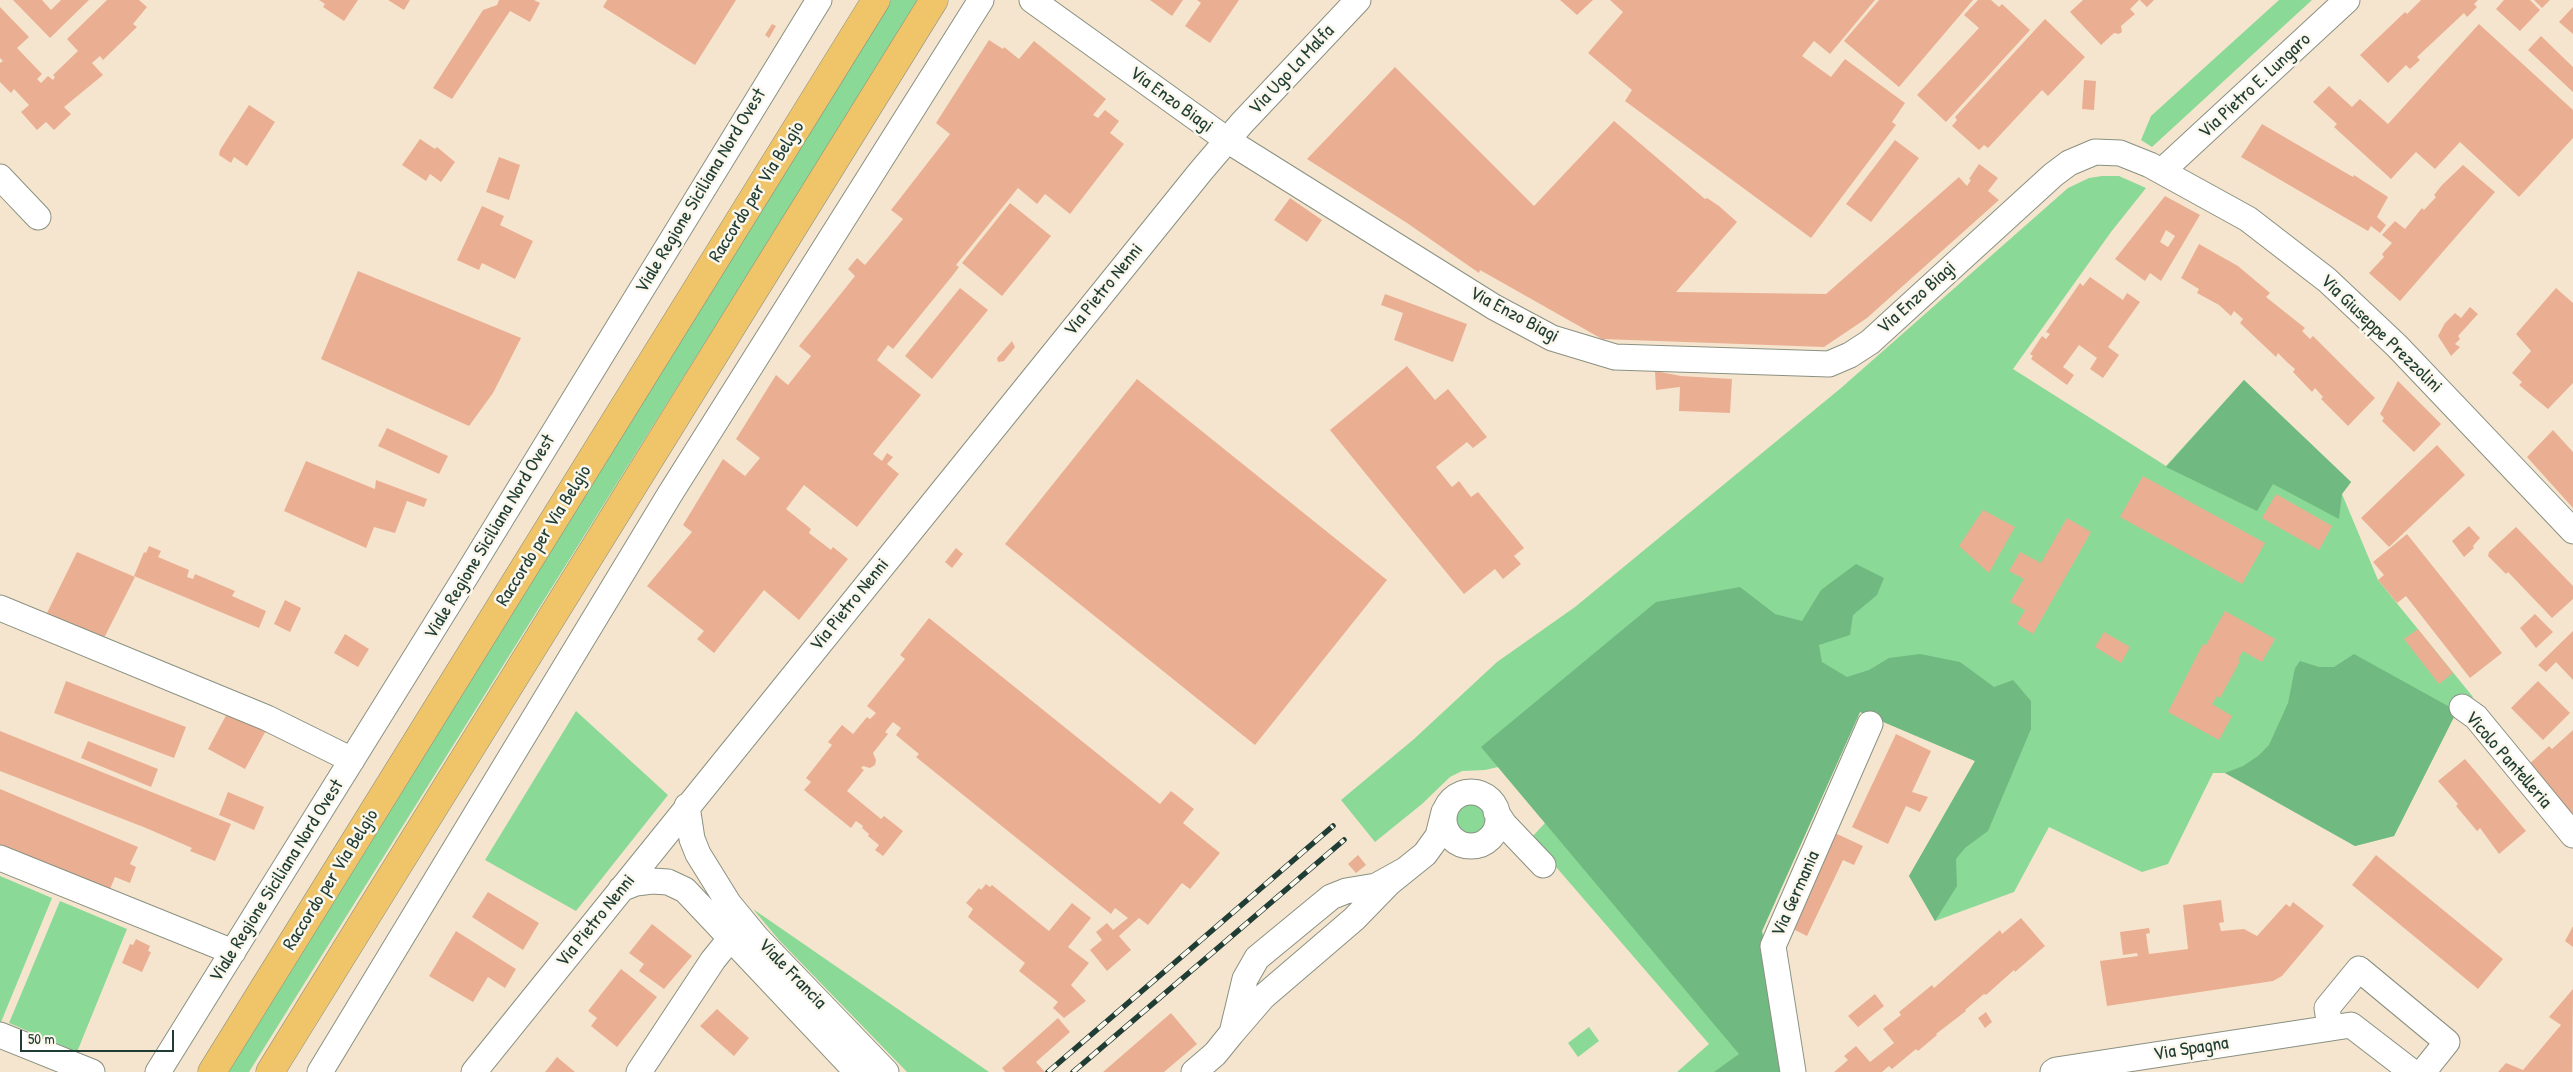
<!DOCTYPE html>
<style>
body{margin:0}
#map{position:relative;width:2573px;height:1072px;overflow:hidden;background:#f6e5ce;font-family:"Patrick Hand",sans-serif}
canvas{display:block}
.scale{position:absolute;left:20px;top:1030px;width:154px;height:22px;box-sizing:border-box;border:2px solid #1f3d34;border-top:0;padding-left:6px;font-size:15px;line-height:18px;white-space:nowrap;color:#1f3d34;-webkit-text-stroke:4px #fbf7ec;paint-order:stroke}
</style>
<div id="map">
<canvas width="2573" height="1072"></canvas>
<div class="scale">50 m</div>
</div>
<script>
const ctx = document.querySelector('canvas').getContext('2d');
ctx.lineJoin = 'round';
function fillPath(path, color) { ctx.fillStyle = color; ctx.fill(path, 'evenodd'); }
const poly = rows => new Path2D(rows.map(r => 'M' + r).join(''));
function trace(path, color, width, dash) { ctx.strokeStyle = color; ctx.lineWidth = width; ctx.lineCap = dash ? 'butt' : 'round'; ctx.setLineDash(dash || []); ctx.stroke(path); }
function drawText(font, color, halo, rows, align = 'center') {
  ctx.font = font + ' "Patrick Hand",sans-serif'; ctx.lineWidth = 5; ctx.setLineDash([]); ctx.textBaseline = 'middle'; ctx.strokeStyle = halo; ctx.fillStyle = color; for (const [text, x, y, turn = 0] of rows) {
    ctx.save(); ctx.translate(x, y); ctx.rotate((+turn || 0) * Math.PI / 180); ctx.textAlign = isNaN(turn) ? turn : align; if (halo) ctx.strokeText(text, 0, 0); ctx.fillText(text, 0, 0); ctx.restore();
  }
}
const green = poly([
 [891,0,919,0,249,1072,227,1072],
 [2279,0,2312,0,2152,147,2141,140,2151,116],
 [2102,176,2119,176,2146,188,2111,232,2013,369,2166,466,2244,380,2351,482,2342,494,2378,580,2473,697,2457,711,2394,836,2355,846,2225,773,2213,773,2168,864,2142,872,2049,827,2014,892,1935,921,1909,876,1975,761,1860,712,1762,931,1784,1072,1677,1072,1709,1044,1531,838,1545,823,1498,767,1485,770,1462,771,1450,777,1422,804,1375,842,1341,800,1414,739,1497,662,1575,607,1841,388,2068,188,2089,178],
 [576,711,668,795,576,911,485,860],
 '1455 818a16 16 0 1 1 32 0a16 16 0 1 1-32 0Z',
 [0,876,52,898,1,1022,0,1022],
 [60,901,127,929,77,1052,9,1023],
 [753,909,989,1072,907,1072,779,940],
 [1589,1027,1599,1041,1578,1057,1568,1043]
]);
const forest = poly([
 [2244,380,2351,482,2342,494,2339,519,2273,484,2257,511,2166,467],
 [1856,564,1884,578,1877,595,1853,615,1850,635,1819,645,1822,662,1847,677,1869,670,1889,658,1920,654,1960,662,1994,687,2013,680,2031,701,2031,729,1988,831,1965,848,1956,859,1957,886,1935,921,1909,876,1975,761,1860,712,1762,931,1784,1072,1714,1072,1739,1054,1481,747,1656,602,1740,587,1775,614,1802,621,1821,590],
 [2354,654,2457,711,2394,836,2355,846,2225,773,2243,766,2258,756,2269,745,2288,703,2295,668,2300,661,2319,667,2334,667]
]);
const building = poly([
 [13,0,42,0,51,10,61,0,89,0,50,38],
 [107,0,139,0,147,7,133,24,137,27,103,60,100,56,92,63,103,75,64,107,71,114,54,130,46,122,37,130,21,112,29,105,14,89,11,93,0,82,0,63,3,61,0,58,0,7,29,37,17,48,42,74,37,79,41,83,48,76,53,80,55,77,53,75,78,51,67,39],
 [319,0,358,0,344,21,323,7,325,4],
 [388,0,410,0,404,10],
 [499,0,534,0,540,3,530,22,510,11,452,99,433,88,483,10,497,5],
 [607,0,736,0,695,65,603,7],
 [1150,0,1183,0,1172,16],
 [1197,0,1239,0,1210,43,1185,26,1201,3],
 [1560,0,1593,0,1577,15],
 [1610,0,1875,0,1830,54,1814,41,1802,56,1831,77,1845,59,1905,103,1892,122,1896,125,1811,238,1625,101,1632,90,1588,53,1623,12],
 [1879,0,1973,0,1899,87,1844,41],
 [1978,0,1991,0,1999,7,2002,4,2030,30,1946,122,1917,95,1979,28,1964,15],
 [2083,0,2139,0,2130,9,2135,14,2121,26,2122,32,2119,34,2114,33,2101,45,2070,12],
 [2140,0,2154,0,2147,7],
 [2421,0,2478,0,2474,4,2477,7,2467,17,2464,13,2432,43,2417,57,2420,60,2410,69,2406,65,2388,83,2360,55,2405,12,2407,14],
 [2504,0,2530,0,2540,10,2520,31,2496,9],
 [2534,0,2550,0,2542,8],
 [2573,7,2573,34,2559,22],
 [2045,19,2085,57,2048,96,2042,90,1988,148,1984,145,1979,150,1952,126,1957,120,1955,117],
 [772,24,776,26,769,38,765,35],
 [2479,24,2573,110,2573,138,2519,197,2460,142,2435,169,2416,152,2391,179,2334,127,2337,124,2313,102,2329,86,2352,107,2360,99,2388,124],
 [2541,36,2573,67,2573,92,2528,50],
 [989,40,1003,49,1004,47,1019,59,1034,41,1106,99,1093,115,1098,118,1105,110,1119,121,1110,133,1124,144,1070,214,1045,194,1037,204,1018,188,956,265,959,267,953,275,893,349,888,345,877,360,921,395,873,454,882,461,887,453,893,457,887,464,899,474,857,527,804,485,786,509,811,529,809,533,831,550,833,547,848,559,799,620,764,590,714,653,697,639,704,631,647,586,692,532,683,525,723,459,745,476,760,458,736,439,776,375,788,385,811,356,799,346,855,276,848,269,857,258,865,265,903,219,891,210,950,134,936,123],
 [1395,67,1534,206,1614,121,1705,199,1707,198,1719,206,1737,222,1676,292,1826,294,1959,177,1967,186,1971,180,1969,179,1979,164,1998,178,1988,191,1999,200,1867,318,1824,347,1602,339,1480,270,1479,273,1407,223,1307,159],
 [2084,80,2096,81,2094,110,2082,109],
 [249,105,275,122,247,166,234,157,231,163,219,155,220,150],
 [2262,124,2353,177,2354,175,2388,197,2377,217,2386,225,2380,233,2371,226,2368,231,2241,157],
 [420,139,435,149,437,147,455,162,441,182,430,174,426,181,402,165],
 [1895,140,1919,158,1871,222,1846,204],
 [499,157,520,165,509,200,486,192],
 [2463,165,2495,192,2400,301,2369,273,2384,257,2382,254,2392,243,2382,235,2395,221,2405,229,2422,208,2424,210,2436,197,2434,195,2442,185],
 [2165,196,2200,215,2161,281,2150,273,2145,281,2115,259],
 [2166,230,2175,236,2168,247,2160,242],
 [1290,198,1322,220,1307,242,1274,220],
 [1010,203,1051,236,1002,296,962,263],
 [482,206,504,216,500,225,533,241,515,279,482,263,479,270,457,260],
 [2199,244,2238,266,2270,293,2266,297,2305,328,2302,331,2310,339,2313,336,2375,398,2348,426,2321,399,2323,397,2315,388,2312,392,2293,372,2295,369,2288,363,2278,353,2276,357,2240,323,2243,319,2234,311,2231,316,2219,305,2197,293,2199,289,2181,278],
 [358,271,521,338,493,393,469,426,321,359],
 [2090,277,2123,300,2127,293,2140,302,2108,347,2119,355,2103,378,2090,369,2097,358,2079,345,2063,367,2074,375,2067,385,2031,359,2033,356,2030,354,2042,336,2046,339,2050,334,2046,332,2080,283,2083,286],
 [960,288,988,310,932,379,905,356],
 [2556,288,2573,303,2573,383,2548,409,2519,385,2522,382,2512,373,2531,351,2516,334],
 [1385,294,1467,324,1453,362,1394,340,1403,313,1381,305],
 [2470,307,2478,314,2458,336,2460,339,2455,344,2460,347,2451,356,2438,336,2445,323,2455,313,2461,318],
 [1012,341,1015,347,1004,361,998,362,997,358],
 [1407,366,1435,400,1448,389,1487,437,1473,448,1467,442,1436,467,1452,487,1459,481,1471,497,1478,492,1524,548,1514,556,1521,564,1503,579,1495,569,1464,594,1330,430],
 [1655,371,1681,376,1732,379,1730,413,1679,411,1680,387,1656,390],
 [1137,379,1387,580,1255,745,1005,544],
 [2398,381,2441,424,2414,452,2382,421,2384,418,2380,414],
 [387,428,448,456,439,474,378,446],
 [2553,430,2573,452,2573,508,2527,457],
 [2437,445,2465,475,2389,547,2361,518],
 [306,461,375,489,376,480,427,499,424,507,407,501,395,533,374,527,366,548,284,511],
 [2143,476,2265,543,2242,584,2120,517],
 [2276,494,2332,526,2319,550,2262,518],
 [1983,510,2015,527,1989,573,1959,546],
 [2067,518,2091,532,2033,634,2017,624,2025,610,2010,602,2024,579,2009,571,2020,552,2041,563],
 [2469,526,2480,538,2473,546,2474,548,2464,557,2452,541],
 [2516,527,2573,586,2573,599,2552,618,2508,572,2506,574,2488,556,2489,552],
 [2407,534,2502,653,2470,678,2406,596,2397,603,2378,580,2384,575,2373,562],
 [149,546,161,551,158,557,189,570,187,577,193,579,195,574,235,591,232,596,266,611,259,628,134,576,144,552,146,553],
 [956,548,963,554,952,568,945,562],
 [77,552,135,577,103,640,46,615],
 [285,600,301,608,290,632,274,624],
 [2225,611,2275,639,2262,662,2243,651,2238,660,2240,661,2220,698,2217,696,2212,704,2232,716,2219,740,2168,712,2203,644,2206,645],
 [2535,614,2553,632,2536,648,2520,628],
 [929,618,1160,804,1171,791,1194,809,1183,823,1220,853,1190,889,1182,883,1148,925,1139,918,1119,936,1131,950,1107,971,1090,950,1102,940,1096,932,1107,923,1113,930,1128,918,1115,908,1111,914,916,757,919,754,896,735,901,728,893,722,885,732,888,734,873,753,876,760,875,765,870,768,863,766,861,768,864,770,847,791,881,819,884,816,903,831,883,856,875,850,879,845,868,836,869,834,862,828,863,826,856,821,851,828,804,790,811,782,806,778,832,745,828,742,842,725,853,734,867,717,870,719,876,713,867,706,905,659,900,655],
 [2418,629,2453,673,2439,684,2404,639],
 [2573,631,2573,680,2556,662,2546,672,2538,665],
 [2104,632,2130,647,2121,663,2095,647],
 [345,634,369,649,358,667,334,653],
 [66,681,186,727,174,758,54,713],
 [2538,681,2570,713,2543,740,2511,708],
 [230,708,269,725,245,769,208,749],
 [2573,730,2573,816,2527,766,2549,746,2552,749],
 [0,731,231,824,215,861,190,851,192,848,146,828,0,771],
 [1896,734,1931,751,1912,792,1928,797,1920,812,1906,806,1888,844,1852,827],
 [88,741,158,769,151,787,81,758],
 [2465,759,2526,831,2499,854,2480,828,2477,831,2456,806,2458,804,2438,781],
 [0,789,138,847,130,864,136,867,130,883,115,877,108,894,0,848],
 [228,792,264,807,254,830,219,815],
 [1835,833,1863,846,1854,865,1843,860,1807,936,1789,927],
 [1358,855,1366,865,1356,873,1348,864],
 [2376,855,2503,959,2478,989,2352,885],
 [986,884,990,887,992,885,1049,931,1072,903,1091,918,1068,947,1089,963,1071,985,1086,1001,1064,1018,1053,1008,1058,1002,1019,971,1025,963,968,917,973,909,966,903,979,888,981,890],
 [488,892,539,923,523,950,472,917],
 [2221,900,2224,922,2219,923,2221,931,2244,929,2257,936,2286,904,2290,907,2293,902,2324,926,2282,976,2273,981,2107,1006,2100,961,2138,956,2137,953,2123,955,2120,932,2149,928,2150,933,2146,934,2149,954,2188,949,2183,905],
 [2021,918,2045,946,2015,972,2014,970,1986,995,1984,994,1965,1010,1966,1011,1936,1034,1937,1035,1918,1051,1916,1049,1892,1069,1889,1066,1882,1072,1834,1072,1848,1060,1844,1056,1856,1046,1870,1062,1894,1043,1883,1029,1901,1015,1899,1012,1932,985,1934,988,2000,930,2002,934],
 [652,924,692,956,664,989,639,971,644,964,629,953],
 [2573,926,2573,947,2565,941],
 [456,931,516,969,505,988,488,977,473,1002,429,976],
 [136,939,150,946,148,951,151,952,142,972,122,963,130,944,133,945],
 [621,969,657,997,617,1047,591,1026,597,1018,588,1011],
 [2573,989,2572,1072,2498,1072,2506,1063,2523,1070,2561,1025,2549,1017],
 [1875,994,1884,1006,1858,1027,1848,1016],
 [717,1009,749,1038,734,1056,700,1026],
 [1986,1012,1992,1022,1985,1028,1978,1018],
 [1171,1013,1197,1044,1164,1072,1103,1072],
 [1058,1018,1070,1032,1036,1062,1045,1072,1005,1072,1002,1068],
 [557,1057,575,1072,545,1072]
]);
const minor = poly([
 [1032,0,1227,140,1494,307,1552,338,1615,357,1829,364,1850,355,1870,342,2053,175,2069,163,2095,152,2120,153,2150,165,2248,219,2327,280,2397,346,2573,531],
 [2162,171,2347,0],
 [0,177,38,217],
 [0,608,267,718,352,760],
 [2462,707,2476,717,2573,835],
 '1444 819a27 27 0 1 1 54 0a27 27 0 1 1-54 0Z',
 [687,806,692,839,698,854,729,904,757,938,886,1072],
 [1496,812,1504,824,1543,865],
 [0,858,233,952],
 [1405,870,1376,886,1346,891,1331,897,1257,958,1245,979,1232,1033,1263,997,1354,919,1389,883,1425,854,1438,836,1444,812],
 [621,889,636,883,652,881,668,882,685,890,857,1072],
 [2330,1028,2327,1008,2359,969,2447,1042,2423,1072],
 [0,1035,92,1072],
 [158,1072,466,576,819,0],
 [320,1072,670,494,981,0],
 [474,1072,1201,171,1242,123,1358,0],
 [639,1072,713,960,730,939],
 [1194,1072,1215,1054,1232,1033],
 [1793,1072,1773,946,1870,724],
 [2053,1072,2056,1070,2351,1025,2412,1072]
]);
const highway = poly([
 [212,1072,876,0],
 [270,1072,934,0]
]);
const rail = poly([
 [1048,1072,1333,826],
 [1073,1072,1344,840]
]);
const streetNames = [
 ["Via Ugo La Malfa",1292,70,-47],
 ["Via Pietro E. Lungaro",2255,86,-43],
 ["Via Enzo Biagi",1171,100,36],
 ["Viale Regione Siciliana Nord Ovest",701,191,-59],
 ["Raccordo per Via Belgio",757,192,-58],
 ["Via Pietro Nenni",1104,290,-51],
 ["Via Enzo Biagi",1917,298,-42],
 ["Via Enzo Biagi",1514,315,28],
 ["Via Giuseppe Prezzolini",2381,334,44],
 ["Raccordo per Via Belgio",544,536,-58],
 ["Viale Regione Siciliana Nord Ovest",490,537,-59],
 ["Via Pietro Nenni",850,605,-51],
 ["Vicolo Pantelleria",2508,760,49],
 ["Raccordo per Via Belgio",331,880,-58],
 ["Viale Regione Siciliana Nord Ovest",277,881,-58],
 ["Via Germania",1796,894,-66],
 ["Via Pietro Nenni",596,921,-51],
 ["Viale Francia",792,974,46],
 ["Via Spagna",2191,1049,-9]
];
fillPath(green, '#8bd997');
fillPath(forest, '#70b980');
fillPath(building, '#eaaf92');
trace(minor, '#8a9181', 27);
trace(highway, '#8a9181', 29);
trace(minor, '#fff', 25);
trace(highway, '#f0c469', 28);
trace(rail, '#1f3d34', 5.5);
trace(rail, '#fbf7ec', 4, [11]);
drawText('19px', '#1f3d34', '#fbf7ec', streetNames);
</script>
